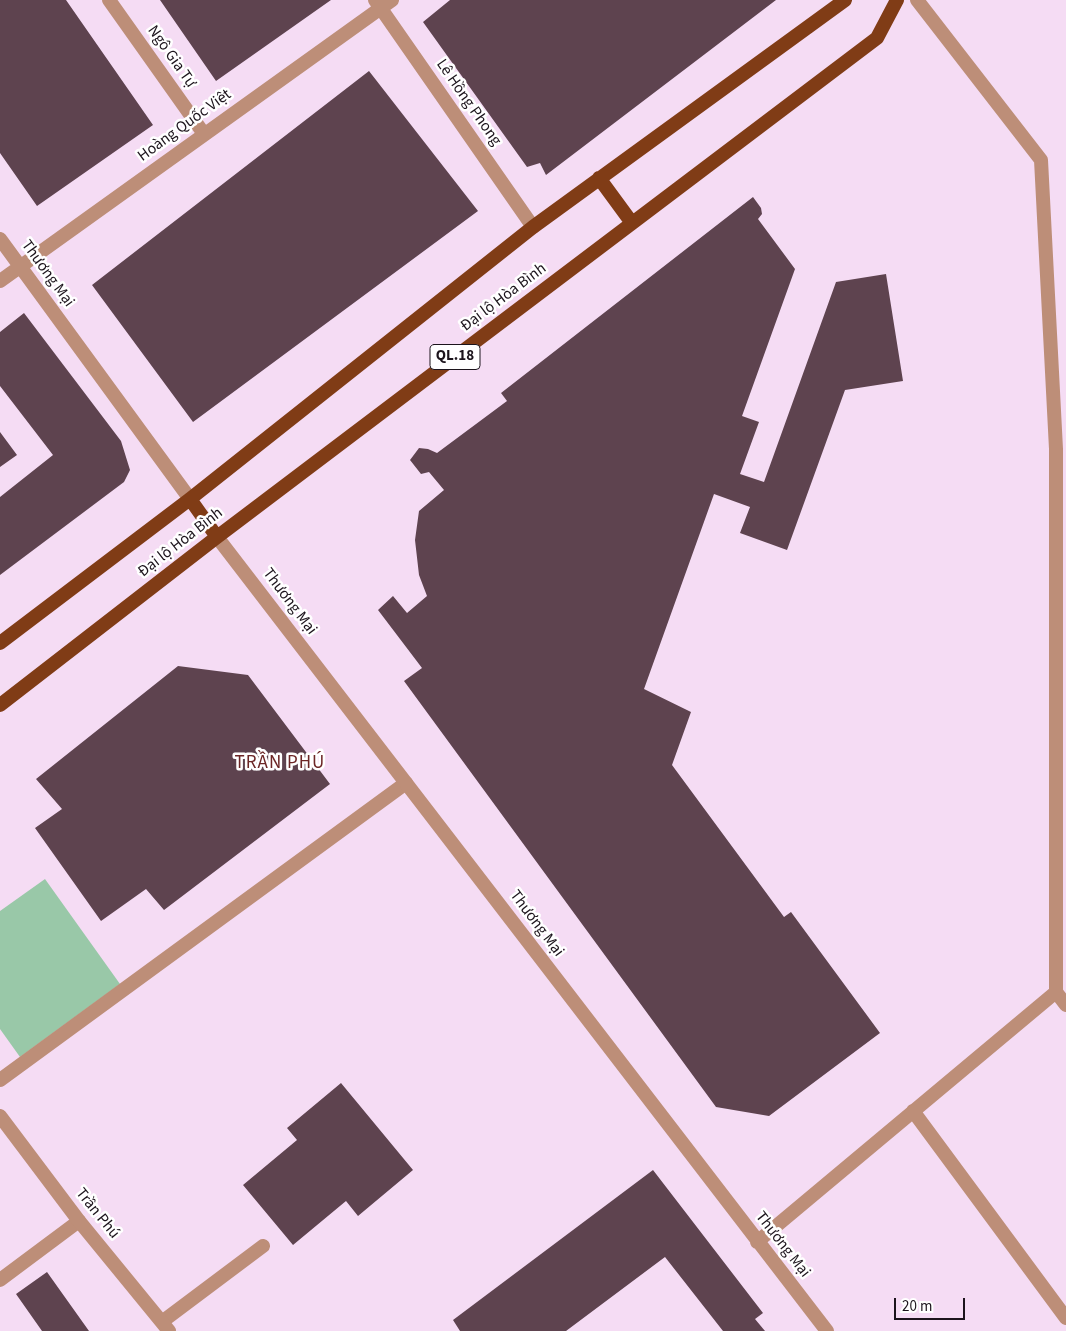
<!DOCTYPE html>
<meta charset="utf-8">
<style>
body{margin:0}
#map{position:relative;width:1066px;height:1331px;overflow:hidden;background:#f5dcf4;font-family:"Source Sans 3",sans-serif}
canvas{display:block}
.scale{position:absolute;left:894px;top:1298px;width:71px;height:22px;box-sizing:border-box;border:2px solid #1c141c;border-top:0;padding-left:6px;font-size:15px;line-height:18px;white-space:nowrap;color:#1c141c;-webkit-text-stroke:4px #fff;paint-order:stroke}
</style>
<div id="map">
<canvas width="1066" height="1331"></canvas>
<div class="scale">20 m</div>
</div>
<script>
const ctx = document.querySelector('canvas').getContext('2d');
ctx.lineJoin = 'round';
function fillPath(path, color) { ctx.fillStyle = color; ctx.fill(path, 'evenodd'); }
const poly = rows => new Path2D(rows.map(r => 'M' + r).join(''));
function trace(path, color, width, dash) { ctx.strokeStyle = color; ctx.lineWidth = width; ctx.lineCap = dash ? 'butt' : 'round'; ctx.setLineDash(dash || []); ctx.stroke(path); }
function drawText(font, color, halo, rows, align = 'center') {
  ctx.font = font + ' "Source Sans 3",sans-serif'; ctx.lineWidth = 5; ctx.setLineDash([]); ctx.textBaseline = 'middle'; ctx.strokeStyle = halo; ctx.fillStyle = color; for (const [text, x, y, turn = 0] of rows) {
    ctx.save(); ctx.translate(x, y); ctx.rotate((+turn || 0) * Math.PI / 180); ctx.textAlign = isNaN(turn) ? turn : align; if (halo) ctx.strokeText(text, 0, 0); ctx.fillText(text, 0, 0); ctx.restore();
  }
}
const green = poly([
 [45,879,120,984,20,1057,0,1029,0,911]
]);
const building = poly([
 [0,0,66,0,153,125,37,206,0,153],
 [160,0,331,0,216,81],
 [450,0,776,0,546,175,540,163,527,167,423,22],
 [369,71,478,211,193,422,92,285],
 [753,197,761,208,762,214,758,219,795,269,742,416,759,422,740,474,764,482,836,282,886,274,903,381,845,390,787,550,740,533,750,507,714,494,644,689,691,712,672,765,784,917,791,912,880,1033,769,1116,716,1107,404,681,422,668,378,610,393,596,407,613,427,596,419,575,415,540,419,511,444,490,429,472,421,474,410,460,419,448,428,449,437,453,507,401,501,393],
 [24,313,121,441,130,470,124,482,0,575,0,497,53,455,0,386,0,332],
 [0,432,17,455,0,467],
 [178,666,248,675,330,784,164,910,146,889,101,921,35,828,62,809,36,779],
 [341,1083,413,1170,358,1216,346,1201,293,1245,243,1185,297,1140,287,1128],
 [653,1170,763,1313,755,1319,765,1331,723,1331,665,1257,566,1331,460,1331,453,1320],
 [47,1272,89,1331,42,1331,16,1294]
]);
const service = poly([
 [0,1080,406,783],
 [163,1321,263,1246]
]);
const minor = poly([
 [109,0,204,134],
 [375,0,533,227],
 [917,0,1041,160,1056,449,1056,992,1066,1005],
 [0,239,190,499],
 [0,281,392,0],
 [217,537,827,1331],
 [913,1111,1066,1318],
 [757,1242,1056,992],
 [0,1280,79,1221]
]);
const tertiary = poly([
 [0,1116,79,1221,169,1331]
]);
const trunk = poly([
 [599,178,632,223],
 [190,499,217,537],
 [0,643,190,499,533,227,845,0],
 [0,705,217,537,877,38,897,0]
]);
const shields = [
 [455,357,50]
];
const shieldNames = [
 ["QL.18",455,357]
];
const streetNames = [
 ["Ngô Gia Tự",171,57,55],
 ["Lê Hồng Phong",468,103,55],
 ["Hoàng Quốc Việt",185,126,-36],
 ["Thương Mại",47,274,54],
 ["Đại lộ Hòa Bình",504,298,-37],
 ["Đại lộ Hòa Bình",181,543,-38],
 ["Thương Mại",289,602,53],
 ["Thương Mại",536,924,53],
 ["Trần Phú",97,1214,51],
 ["Thương Mại",782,1245,52]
];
const quarterNames = [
 ["TRẦN PHÚ",280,764]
];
fillPath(green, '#99c8a8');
fillPath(building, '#5e434f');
trace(service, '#bd8e78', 14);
trace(minor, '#bd8e78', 14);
trace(tertiary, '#bd8e78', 14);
trace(trunk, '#803c16', 14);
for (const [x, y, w] of shields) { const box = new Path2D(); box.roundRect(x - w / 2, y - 12.5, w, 25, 4); ctx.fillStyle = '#fff'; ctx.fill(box); trace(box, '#1c141c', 1); }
drawText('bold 15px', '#1c141c', null, shieldNames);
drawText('16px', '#1c141c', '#fff', streetNames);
ctx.letterSpacing = '1px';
drawText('19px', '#6c2626', '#fff', quarterNames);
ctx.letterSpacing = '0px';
</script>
